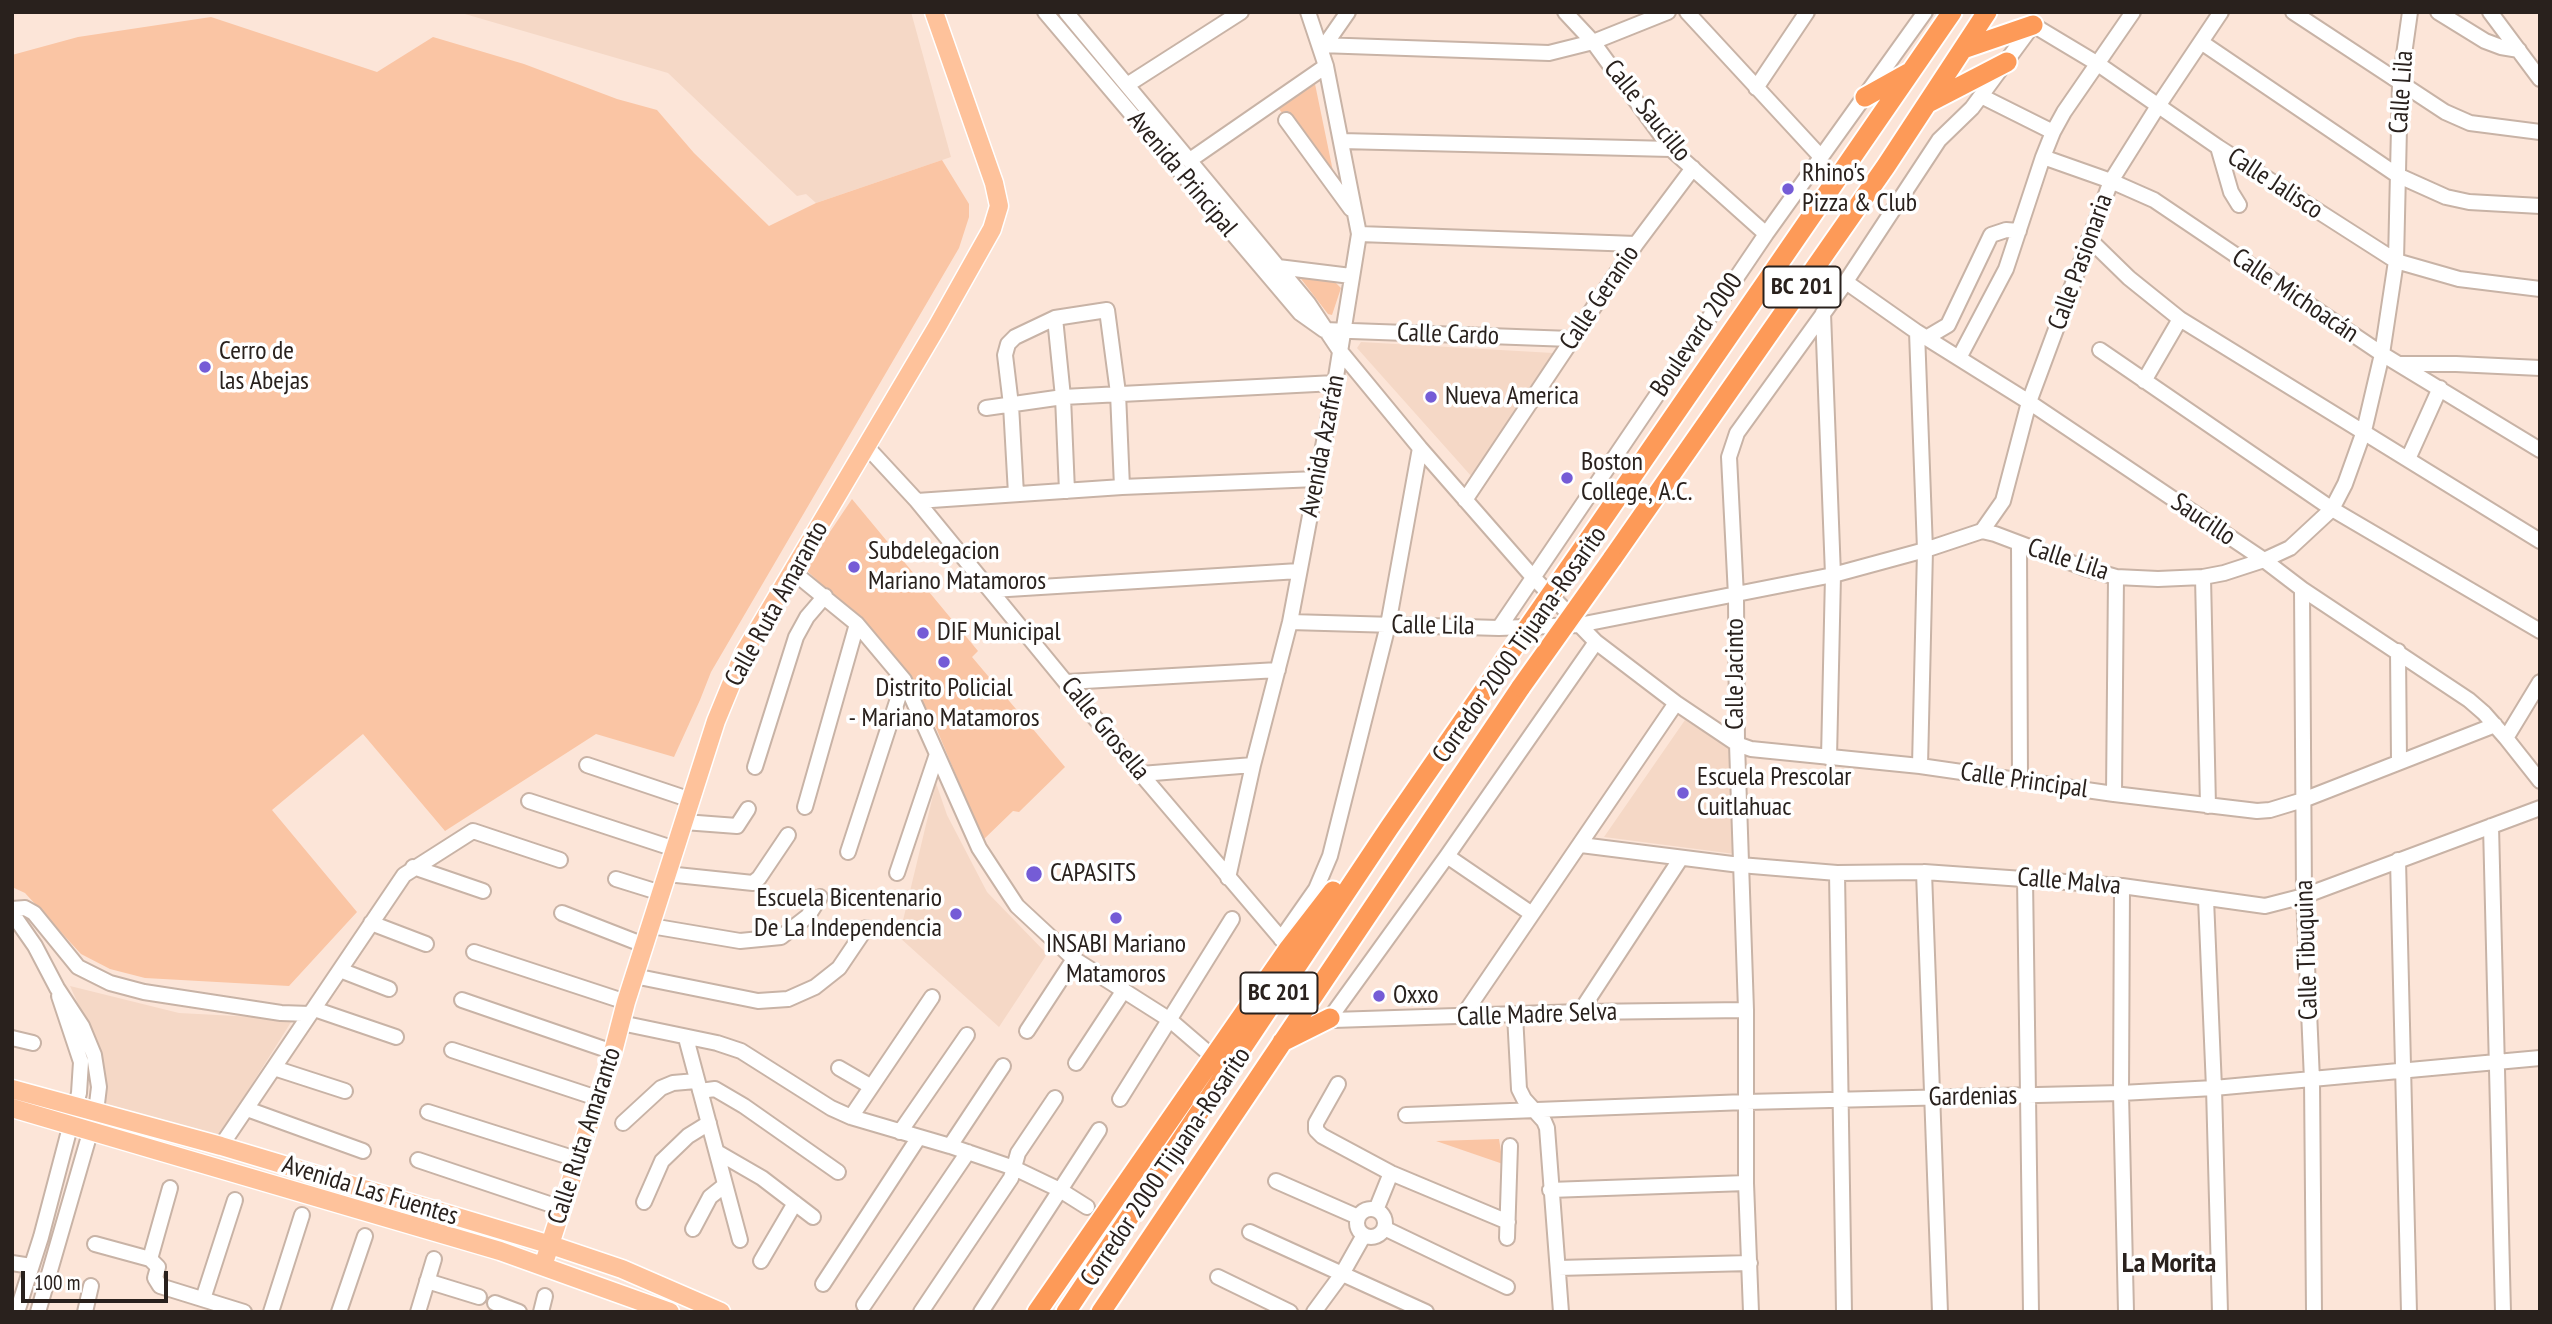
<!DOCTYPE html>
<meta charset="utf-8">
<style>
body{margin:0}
#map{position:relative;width:2552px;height:1324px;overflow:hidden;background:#fce5d8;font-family:"PT Sans Narrow",sans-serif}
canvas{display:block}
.frame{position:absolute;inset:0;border:14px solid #29211d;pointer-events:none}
.scale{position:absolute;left:21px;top:1271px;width:147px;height:32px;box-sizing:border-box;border:4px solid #29211d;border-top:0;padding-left:9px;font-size:21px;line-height:24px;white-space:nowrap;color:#29211d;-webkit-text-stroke:5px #fff;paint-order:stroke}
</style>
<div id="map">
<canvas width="2552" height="1324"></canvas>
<div class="frame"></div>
<div class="scale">100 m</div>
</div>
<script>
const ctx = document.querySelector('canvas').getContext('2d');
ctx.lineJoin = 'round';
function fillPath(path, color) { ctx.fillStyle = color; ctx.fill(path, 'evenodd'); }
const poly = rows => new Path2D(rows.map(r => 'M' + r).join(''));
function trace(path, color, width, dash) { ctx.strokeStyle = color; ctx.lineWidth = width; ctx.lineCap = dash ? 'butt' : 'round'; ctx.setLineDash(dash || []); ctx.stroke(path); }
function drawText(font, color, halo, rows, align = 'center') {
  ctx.font = font + ' "PT Sans Narrow",sans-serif'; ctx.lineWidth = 7; ctx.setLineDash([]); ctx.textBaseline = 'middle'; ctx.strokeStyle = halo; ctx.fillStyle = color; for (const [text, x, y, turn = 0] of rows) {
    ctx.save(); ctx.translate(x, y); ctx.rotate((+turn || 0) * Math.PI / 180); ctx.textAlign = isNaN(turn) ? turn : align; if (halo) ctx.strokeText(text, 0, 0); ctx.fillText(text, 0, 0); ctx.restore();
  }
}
const built = poly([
 [458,12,911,12,951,157,816,203,806,194,797,196,668,73],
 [1361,342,1553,353,1472,477,1357,348],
 [1685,720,1731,749,1735,854,1604,837],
 [936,783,947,815,987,892,1047,954,999,1027,899,937],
 [70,986,179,1013,293,1019,223,1130,215,1138,110,1109,106,1104,104,1070,95,1041]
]);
const green = poly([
 [211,17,377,72,433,37,524,64,617,99,657,110,694,153,769,226,816,203,942,160,969,204,969,217,959,248,711,672,700,700,674,757,596,734,445,831,363,734,272,810,357,912,289,986,145,978,110,969,81,954,25,893,12,887,12,55,78,37],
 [1315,84,1335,181,1279,109],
 [1298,275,1336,283,1341,288,1332,315,1328,314],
 [852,499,978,651,972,657,1065,767,1019,812,1013,811,983,840,937,730,920,696,880,638,805,569],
 [1499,1139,1503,1164,1436,1141]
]);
const minor = poly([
 [1045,12,1300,313,1324,330,1571,339],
 [1066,12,1278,267,1308,303,1340,351,1420,448,1532,576,1596,642,1676,703,1737,744,1751,749,1920,766,2114,794,2257,811,2270,810,2303,800,2495,725],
 [1565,12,1593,42,1671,149,1766,234],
 [1687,12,1821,157],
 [2293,12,2445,112,2470,123,2540,132],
 [2438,12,2485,41,2501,47,2519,50],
 [2490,12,2540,79],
 [2201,42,2397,175,2446,197,2469,202,2540,206],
 [1320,45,1549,53,1593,42,1668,12],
 [1325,45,1348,12],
 [1127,85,1241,12],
 [1756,88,1807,12],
 [1981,96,2053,132],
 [1286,120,1351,209],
 [1341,141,1671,149],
 [2218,147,2231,192,2239,205],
 [2043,157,2111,181,2154,200,2382,354,2540,450],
 [1190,160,1326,66],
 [1359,234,1636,244],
 [2089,239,2129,278,2180,319,2540,541],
 [1278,267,1351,276],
 [1846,282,1917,332,2029,402,2264,560,2302,589,2469,700,2484,713,2506,738,2540,781],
 [1823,313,1833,575,1829,758],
 [1055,318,1063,397,1067,491],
 [1917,332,1925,550,1920,766],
 [1926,338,1948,325,1991,235,2006,230,2019,231],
 [2100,350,2332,509,2540,631],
 [1959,358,2006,269,2043,157,2053,132,2064,112,2133,12],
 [2401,364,2456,364,2540,368],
 [2144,381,2180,319],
 [986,408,1063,397,1335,383],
 [867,447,917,501,1141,774,1289,948],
 [2408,459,2440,388],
 [1016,494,1011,405,1005,355,1008,344,1015,337,1055,318,1107,310,1118,393,1122,487],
 [1465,500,1636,244,1693,168],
 [917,501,1122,487,1317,479],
 [1982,531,2003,501,2029,402,2111,181,2158,106,2221,12],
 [2019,544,2020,780],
 [792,571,857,624,904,680,979,848,1017,906,1074,959,1170,1020,1213,1057],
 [2203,577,2208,806],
 [2302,589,2304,896,2312,1080,2314,1312],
 [992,590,1299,571],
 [1290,622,1499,628,1579,625,1833,575,1925,550,1982,531,1995,534,2085,568,2116,577,2158,579,2203,577,2224,573,2264,560,2290,548,2332,509,2345,484,2364,431,2382,354,2396,261,2400,83,2410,12],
 [1499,628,1766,234,1925,12],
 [1596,642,1447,856,1330,1018,1333,1020,1580,1012,1746,1010],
 [2398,651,2399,761],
 [1067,682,1278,670],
 [2506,738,2540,682],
 [587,765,691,800],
 [755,767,796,637,807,617,825,596],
 [1141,774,1253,765],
 [2114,794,2116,577],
 [529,801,675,849],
 [805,807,857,624],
 [684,822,737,826,748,809],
 [2491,826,2503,1312],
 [1581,845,1740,865,1837,873,1924,872,2122,886,2265,906,2304,896,2540,808],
 [848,852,904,680],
 [1447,856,1532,914],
 [2398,860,2409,1312],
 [413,867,483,891],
 [1924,872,1940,1312],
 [897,873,937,754],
 [1837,873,1844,1312],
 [667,874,753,883,759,878,788,835],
 [1228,878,1253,765,1290,622,1335,383,1359,234,1326,66,1308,12],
 [2025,878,2031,1312],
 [616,879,661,893],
 [2122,886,2121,1093,2126,1312],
 [2206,899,2214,1088,2220,1312],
 [12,909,25,908,34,913,78,967,110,983,144,992,281,1013,310,1014],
 [12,913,35,946,57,988,82,1026,94,1055,99,1087,96,1112,38,1312],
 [562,913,644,945],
 [371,923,426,944],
 [651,926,740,941,781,937,808,916,820,897],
 [1281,939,1316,889,1330,856,1388,625,1420,448],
 [474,952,626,1002],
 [340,970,389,989],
 [634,976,758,1001,788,999,815,987,839,968,866,928],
 [462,1000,613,1052],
 [314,1009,396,1037],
 [1580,1012,1681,858],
 [1515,1015,1519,1089,1524,1099,1544,1121,1547,1128,1561,1312],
 [1462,1017,1676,703],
 [621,1023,717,1043,741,1051,831,1108,851,1117,950,1146,1014,1168,1060,1190,1087,1207],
 [1027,1031,1074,959],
 [12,1038,33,1043],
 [686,1038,740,1240],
 [452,1050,597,1098],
 [1076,1063,1124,990],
 [274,1068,345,1091],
 [839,1068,870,1086],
 [1338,1084,1316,1123,1316,1130,1322,1136,1391,1173,1508,1222],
 [700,1091,715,1089,744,1106,838,1172],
 [1120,1099,1232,919],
 [247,1109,363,1151],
 [428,1112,576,1159],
 [1406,1115,1746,1102,2121,1093,2214,1088,2540,1058],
 [851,1117,932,997],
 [623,1123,661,1088,673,1083,696,1081],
 [900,1132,967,1035],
 [221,1146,404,875,473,831,560,860],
 [950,1146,1003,1066],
 [717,1152,762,1178,813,1217],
 [418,1160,561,1208],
 [1276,1181,1358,1217],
 [1550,1190,1746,1183],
 [644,1202,662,1161,688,1136,709,1123],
 '1357 1223a14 14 0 1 1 28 0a14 14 0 1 1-28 0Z',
 [1376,1210,1391,1173],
 [1384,1228,1507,1287],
 [693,1229,710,1197,725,1185],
 [1250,1232,1426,1312],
 [1507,1238,1510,1146],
 [95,1244,150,1259,158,1267,155,1278,160,1286,244,1312],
 [150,1259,170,1188],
 [761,1261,795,1203],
 [12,1263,31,1266],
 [1558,1268,1750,1263],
 [1218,1277,1290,1312],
 [427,1281,479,1297],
 [823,1284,919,1137],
 [203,1299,235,1200],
 [495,1303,519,1312],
 [864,1305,968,1152],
 [17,1312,41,1237,79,1093,81,1062,59,996],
 [85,1312,91,1286],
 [271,1312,302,1215],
 [339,1312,365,1236],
 [418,1312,434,1259],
 [541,1312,545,1296],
 [921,1312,1011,1178,1018,1153,1055,1098],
 [981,1312,1099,1130],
 [1314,1312,1342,1274,1364,1235],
 [1751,1312,1746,1183,1746,1010,1737,744,1736,596,1729,457,1737,433,1841,289,1939,140,1972,108,2033,25,2098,64,2218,147,2396,261,2459,279,2540,289]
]);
const major = poly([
 [12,1089,221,1146,551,1245,622,1269,721,1312],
 [12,1108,500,1251,670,1312],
 [543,1266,613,1052,626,1002,716,721,744,653,938,325,992,229,999,206,994,183,934,12]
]);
const highway = poly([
 [1963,49,2033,25],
 [1865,97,1908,73],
 [1928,103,2007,62],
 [1589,539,1952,12],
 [1612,559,1886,166,1987,12],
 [1282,1042,1330,1018],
 [1037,1312,1289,948,1333,891],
 [1066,1312,1389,828,1494,676],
 [1101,1312,1521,687]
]);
const highwayBridge = poly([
 [1494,676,1589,539],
 [1521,687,1612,559]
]);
const markers = [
 [1788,189,7,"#755cd6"],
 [205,367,7,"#755cd6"],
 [1431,397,7,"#755cd6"],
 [1567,478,7,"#755cd6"],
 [854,567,7,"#755cd6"],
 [923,633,7,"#755cd6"],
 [944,662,7,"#755cd6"],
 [1683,793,7,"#755cd6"],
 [1034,874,9,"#755cd6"],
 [956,914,7,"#755cd6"],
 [1116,918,7,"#755cd6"],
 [1379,996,7,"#755cd6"]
];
const shields = [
 [1802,287,77],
 [1279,993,77]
];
const shieldNames = [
 ["BC 201",1802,287],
 ["BC 201",1279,993]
];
const streetNames = [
 ["Calle Lila",2402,92,-86],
 ["Calle Saucillo",1647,111,51],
 ["Avenida Principal",1182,174,50],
 ["Calle Jalisco",2275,184,33],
 ["Calle Pasionaria",2081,262,-70],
 ["Calle Michoacán",2295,296,34],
 ["Calle Geranio",1600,298,-56],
 ["Calle Cardo",1448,335,2],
 ["Boulevard 2000",1697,335,-56],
 ["Avenida Azafrán",1323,446,-79],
 ["Saucillo",2203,520,34],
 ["Calle Lila",2068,560,18],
 ["Calle Ruta Amaranto",777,604,-61],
 ["Calle Lila",1433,626,1],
 ["Corredor 2000 Tijuana-Rosarito",1520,645,-55],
 ["Calle Jacinto",1736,674,-90],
 ["Calle Grosella",1105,729,51],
 ["Calle Principal",2024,781,8],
 ["Calle Malva",2069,882,5],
 ["Calle Tibuquina",2307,950,-92],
 ["Calle Madre Selva",1537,1015,-2],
 ["Gardenias",1973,1097,-1],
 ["Calle Ruta Amaranto",585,1136,-72],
 ["Corredor 2000 Tijuana-Rosarito",1166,1167,-56],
 ["Avenida Las Fuentes",370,1191,17]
];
const poiNames = [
 ["Rhino's",1802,174],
 ["Pizza & Club",1802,204],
 ["Cerro de",219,352],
 ["las Abejas",219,382],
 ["Nueva America",1445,397],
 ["Boston",1581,463],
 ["College, A.C.",1581,493],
 ["Subdelegacion",868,552],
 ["Mariano Matamoros",868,582],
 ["DIF Municipal",937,633],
 ["Distrito Policial",944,689,"center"],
 ["- Mariano Matamoros",944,719,"center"],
 ["Escuela Prescolar",1697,778],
 ["Cuitlahuac",1697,808],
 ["CAPASITS",1050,874],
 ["Escuela Bicentenario",942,899,"right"],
 ["De La Independencia",942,929,"right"],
 ["INSABI Mariano",1116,945,"center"],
 ["Matamoros",1116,975,"center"],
 ["Oxxo",1393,996]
];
const neighbourhoodNames = [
 ["La Morita",2169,1264]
];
fillPath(built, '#f5d8c6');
fillPath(green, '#fac5a4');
trace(minor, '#c8b3a6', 18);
trace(major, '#fff', 21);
trace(highway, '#fff', 23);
trace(minor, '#fff', 14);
trace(major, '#fec29b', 18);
trace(highway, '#fd9a58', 19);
trace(highwayBridge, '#fff', 23, []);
trace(highwayBridge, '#fd9a58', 19);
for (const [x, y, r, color] of markers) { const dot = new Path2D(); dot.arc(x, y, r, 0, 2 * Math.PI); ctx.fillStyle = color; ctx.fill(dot); trace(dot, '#fff', 2.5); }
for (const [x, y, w] of shields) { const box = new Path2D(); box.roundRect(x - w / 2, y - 20.5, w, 41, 5); ctx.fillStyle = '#fff'; ctx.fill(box); trace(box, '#29211d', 2); }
drawText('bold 24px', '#29211d', null, shieldNames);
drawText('26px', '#29211d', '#fff', streetNames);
drawText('26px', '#29211d', '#fff', poiNames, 'left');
drawText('bold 28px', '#29211d', '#fff', neighbourhoodNames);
</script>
